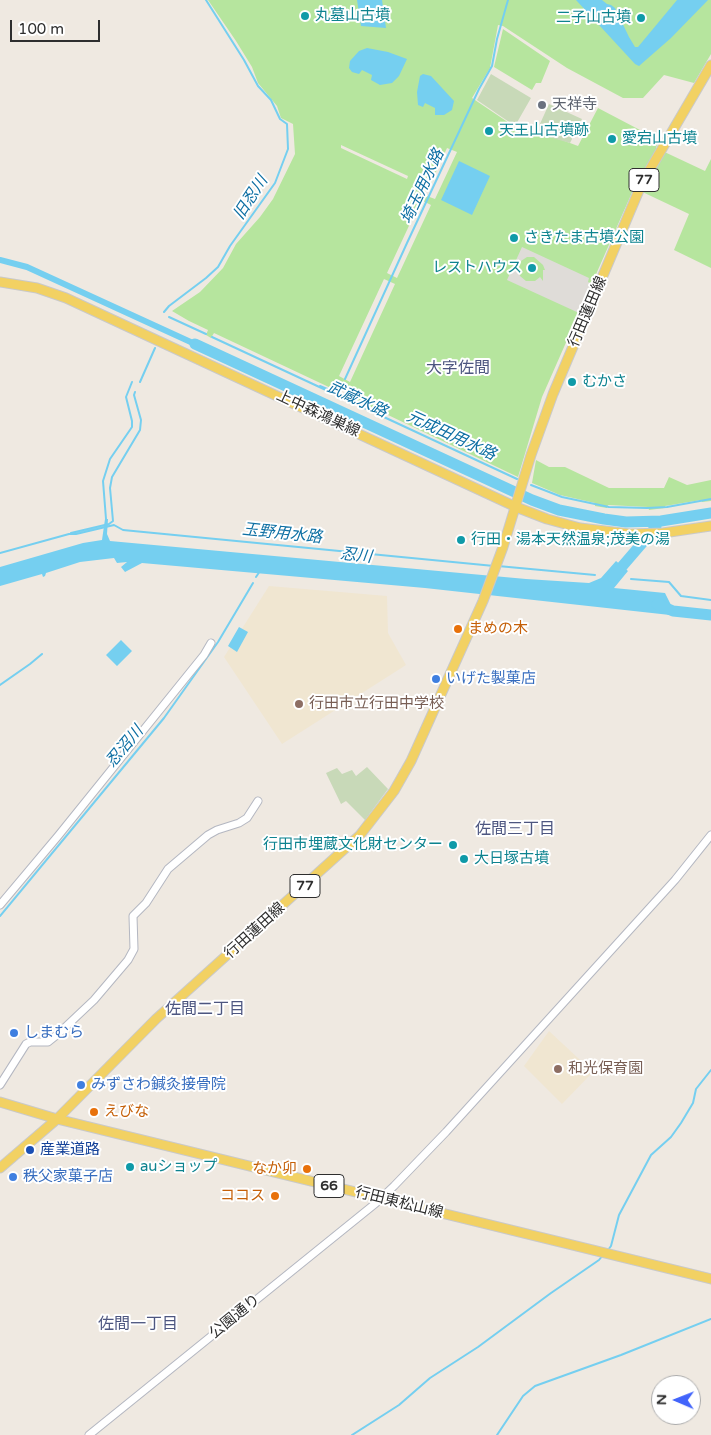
<!DOCTYPE html>
<meta charset="utf-8">
<style>
body{margin:0}
#map{position:relative;width:711px;height:1435px;overflow:hidden;background:#efe9e1;font-family:"Varela Round",sans-serif}
canvas{display:block}
.north{position:absolute;left:651px;top:1375px;width:50px;height:50px;box-sizing:border-box;background:#fff;border:1px solid #ababab;border-radius:50%;rotate:271deg;font-size:14px;font-weight:700;line-height:20px;text-align:center;color:#2e2e2e}
.north::after{content:'';display:block;margin:auto;width:18px;height:22px;background:#4264fb;clip-path:polygon(50% 0,100% 100%,50% 72%,0 100%)}
.scale{position:absolute;left:10px;top:20px;width:90px;height:22px;box-sizing:border-box;border:2px solid #2e2e2e;border-top:0;padding-left:6px;font-size:15px;line-height:18px;white-space:nowrap;color:#2e2e2e;-webkit-text-stroke:4px #fff;paint-order:stroke}
</style>
<div id="map">
<canvas width="711" height="1435"></canvas>
<div class="north">N</div>
<div class="scale">100 m</div>
</div>
<script>
const ctx = document.querySelector('canvas').getContext('2d');
ctx.lineJoin = 'round';
function fillPath(path, color) { ctx.fillStyle = color; ctx.fill(path, 'evenodd'); }
const poly = rows => new Path2D(rows.map(r => 'M' + r).join(''));
function trace(path, color, width, dash) { ctx.strokeStyle = color; ctx.lineWidth = width; ctx.lineCap = dash ? 'butt' : 'round'; ctx.setLineDash(dash || []); ctx.stroke(path); }
function drawText(font, color, halo, rows, align = 'center') {
  ctx.font = font + ' "Varela Round","Noto Sans JP",sans-serif'; ctx.lineWidth = 4; ctx.setLineDash([]); ctx.textBaseline = 'middle'; ctx.strokeStyle = halo; ctx.fillStyle = color; for (const [text, x, y, turn = 0] of rows) {
    ctx.save(); ctx.translate(x, y); ctx.rotate((+turn || 0) * Math.PI / 180); ctx.textAlign = isNaN(turn) ? turn : align; if (halo) ctx.strokeText(text, 0, 0); ctx.fillText(text, 0, 0); ctx.restore();
  }
}
const education = poly([
 [269,586,387,596,388,633,406,665,282,744,224,657],
 [549,1031,593,1072,562,1104,524,1066]
]);
const green = poly([
 [208,0,711,0,711,54,694,83,664,75,643,98,623,98,567,68,503,26,498,25,490,68,472,98,518,129,562,140,578,146,598,108,659,140,656,148,705,171,711,159,711,268,674,250,689,214,634,188,542,397,518,477,344,394,347,387,336,382,333,389,214,333,211,338,206,335,208,330,189,321,172,311,200,292,223,268,236,244,260,217,273,199,295,154,293,124,281,118,277,106,258,83,252,67,236,41],
 [341,145,408,176,407,179,341,148],
 [447,148,457,152,435,199,424,195,427,187,417,183,419,181,430,185],
 [421,200,431,205,397,278,387,273],
 [384,279,395,284,350,382,339,376],
 [503,29,550,61,541,83,536,83,532,90,494,67],
 [536,460,549,467,565,467,609,488,664,488,669,477,687,485,711,480,711,501,702,502,701,500,665,506,665,508,649,510,648,507,608,505,607,508,595,506,595,503,560,495,532,483]
]);
const cemetery = poly([
 [491,74,531,98,515,126,477,100],
 [549,104,582,119,570,143,538,134,539,126],
 [367,767,388,789,365,820,346,801,341,804,326,773,337,768,342,774,352,770,356,776]
]);
const plaza = poly([
 [522,247,589,278,588,282,592,284,579,313,507,280],
 [527,257,534,257,543,265,545,270,543,270,543,281,540,277,535,281,526,281,520,276,518,267,521,261]
]);
const water = poly([
 [357,0,382,0,386,28,361,26],
 [576,0,602,0,607,4,611,5,615,8,629,37,635,47,638,47,677,0,708,0,671,38,639,66,635,64],
 [367,48,388,52,407,59,399,76,392,83,380,85,371,80,372,75,362,70,359,74,352,72,349,68,350,61,359,51],
 [423,74,431,76,454,101,452,110,444,115,435,115,435,108,425,103,423,107,418,105,417,92,420,76],
 [459,161,490,176,472,215,441,200],
 [105,519,108,519,107,534,110,541,526,579,589,583,601,578,616,561,628,571,614,588,665,593,671,605,670,615,425,588,142,563,125,572,121,567,127,562,117,563,114,558,80,562,46,573,45,576,43,577,42,574,0,586,0,567,83,543,102,540],
 [239,627,248,632,237,652,228,646],
 [121,640,132,651,117,666,106,655]
]);
const stream = poly([
 [164,312,169,306,206,278,218,267,230,246,275,183,288,149,287,124,280,119,271,100,258,86,244,60,206,0],
 [169,317,206,334],
 [212,337,517,479],
 [345,379,407,243,479,89,492,66,497,39,508,0],
 [140,382,155,348],
 [320,386,332,391,338,390,342,385],
 [531,485,562,497,609,507,647,508,667,507,711,499],
 [106,519,103,481,110,459,132,427,132,421,126,397,132,382],
 [71,533,109,524,113,521,110,488,112,477,140,430,141,420,134,395,135,392],
 [0,553,69,534,76,534,114,525,123,530,494,566],
 [498,566,595,575],
 [256,577,260,571],
 [631,579,669,582,681,596,711,600],
 [0,685,30,664,42,654],
 [0,916,164,718,218,642,253,583],
 [608,1250,611,1246,619,1215,651,1155,671,1137,681,1123,693,1103,696,1089,711,1070],
 [352,1435,399,1405,430,1378,478,1347,551,1293,599,1260,603,1255],
 [497,1435,523,1396,535,1386,621,1355,711,1319]
]);
const canal = poly([
 [0,260,27,267,195,344]
]);
const river = poly([
 [195,344,532,500,559,510,604,519,626,522,661,521,711,513],
 [613,577,656,527],
 [657,604,673,611,711,615]
]);
const minor = poly([
 [0,905,58,836,204,655,211,643],
 [0,1085,26,1044,30,1042,48,1042,58,1034,94,1000,128,960,134,949,133,916,146,903,168,869,208,835,217,830,239,823,247,818,258,801],
 [89,1435,376,1203,394,1186,446,1132,675,880,711,835]
]);
const major = poly([
 [0,282,37,288,66,298,516,507,547,519,580,528,630,534,663,533,711,526],
 [0,1102,57,1119,711,1279],
 [0,1168,57,1119,156,1019,360,835,394,791,411,761,483,601,503,547,531,455,553,394,642,183,711,65]
]);
const markers = [
 [305,16,5,"#0f9aa8"],
 [641,18,5,"#0f9aa8"],
 [542,105,5,"#6b7280"],
 [489,131,5,"#0f9aa8"],
 [612,139,5,"#0f9aa8"],
 [514,238,5,"#0f9aa8"],
 [532,268,5,"#0f9aa8"],
 [572,382,5,"#0f9aa8"],
 [461,540,5,"#0f9aa8"],
 [458,629,5,"#e8710a"],
 [436,679,5,"#3f7fe0"],
 [299,704,5,"#8d6e63"],
 [453,845,5,"#0f9aa8"],
 [464,859,5,"#0f9aa8"],
 [14,1033,5,"#3f7fe0"],
 [558,1069,5,"#8d6e63"],
 [81,1085,5,"#3f7fe0"],
 [94,1112,5,"#e8710a"],
 [30,1150,5,"#1a4fb4"],
 [130,1167,5,"#0f9aa8"],
 [307,1169,5,"#e8710a"],
 [13,1177,5,"#3f7fe0"],
 [275,1196,5,"#e8710a"]
];
const shields = [
 [644,180,30],
 [305,886,30],
 [329,1186,30]
];
const shieldNames = [
 ["77",644,180],
 ["77",305,886],
 ["66",329,1186]
];
const cultureNames = [
 ["丸墓山古墳",315,16],
 ["二子山古墳",631,18,"right"],
 ["天王山古墳跡",499,131],
 ["愛宕山古墳",622,139],
 ["さきたま古墳公園",524,238],
 ["レストハウス",522,268,"right"],
 ["むかさ",582,382],
 ["行田・湯本天然温泉;茂美の湯",471,540],
 ["行田市埋蔵文化財センター",443,845,"right"],
 ["大日塚古墳",474,859],
 ["auショップ",140,1167]
];
const worshipNames = [
 ["天祥寺",552,105]
];
const streetNames = [
 ["行田蓮田線",588,312,-67],
 ["上中森鴻巣線",318,414,25],
 ["行田蓮田線",255,931,-42],
 ["行田東松山線",399,1203,14],
 ["公園通り",235,1317,-39]
];
const foodNames = [
 ["まめの木",468,629],
 ["えびな",104,1112],
 ["なか卯",297,1169,"right"],
 ["ココス",265,1196,"right"]
];
const shopNames = [
 ["いげた製菓店",446,679],
 ["しまむら",24,1033],
 ["みずさわ鍼灸接骨院",91,1085],
 ["秩父家菓子店",23,1177]
];
const educationNames = [
 ["行田市立行田中学校",309,704],
 ["和光保育園",568,1069]
];
const transitNames = [
 ["産業道路",40,1150]
];
const waterNames = [
 ["埼玉用水路",423,187,-65],
 ["旧忍川",251,198,-57],
 ["武蔵水路",357,400,25],
 ["元成田用水路",451,436,25],
 ["玉野用水路",282,534,6],
 ["忍川",356,556,6],
 ["忍沼川",125,747,-50]
];
const neighbourhoodNames = [
 ["大字佐間",458,369],
 ["佐間三丁目",515,830],
 ["佐間二丁目",205,1010],
 ["佐間一丁目",138,1325]
];
fillPath(education, '#f0e6d1');
fillPath(green, '#b6e59e');
fillPath(cemetery, '#c8d9b8');
fillPath(plaza, '#dfdcd8');
fillPath(water, '#75cff0');
trace(stream, '#75cff0', 2);
trace(canal, '#75cff0', 6);
trace(river, '#75cff0', 11);
trace(minor, '#b4b7c1', 9);
trace(major, '#c9c9c9', 11);
trace(minor, '#fff', 7);
trace(major, '#f2d163', 9);
for (const [x, y, r, color] of markers) { const dot = new Path2D(); dot.arc(x, y, r, 0, 2 * Math.PI); ctx.fillStyle = color; ctx.fill(dot); trace(dot, '#fff', 2); }
for (const [x, y, w] of shields) { const box = new Path2D(); box.roundRect(x - w / 2, y - 11.5, w, 23, 4); ctx.fillStyle = '#fff'; ctx.fill(box); trace(box, '#2e2e2e', 1); }
drawText('bold 14px', '#2e2e2e', null, shieldNames);
drawText('15px', '#0d838f', '#fff', cultureNames, 'left');
drawText('15px', '#5b616d', '#fff', worshipNames, 'left');
drawText('15px', '#2e2e2e', '#fff', streetNames);
drawText('15px', '#c56008', '#fff', foodNames, 'left');
drawText('15px', '#366cbe', '#fff', shopNames, 'left');
drawText('15px', '#785e54', '#fff', educationNames, 'left');
drawText('15px', '#164399', '#fff', transitNames, 'left');
drawText('italic 16px', '#0d6fa3', '#fff', waterNames);
drawText('16px', '#4d5680', '#fff', neighbourhoodNames);
</script>
